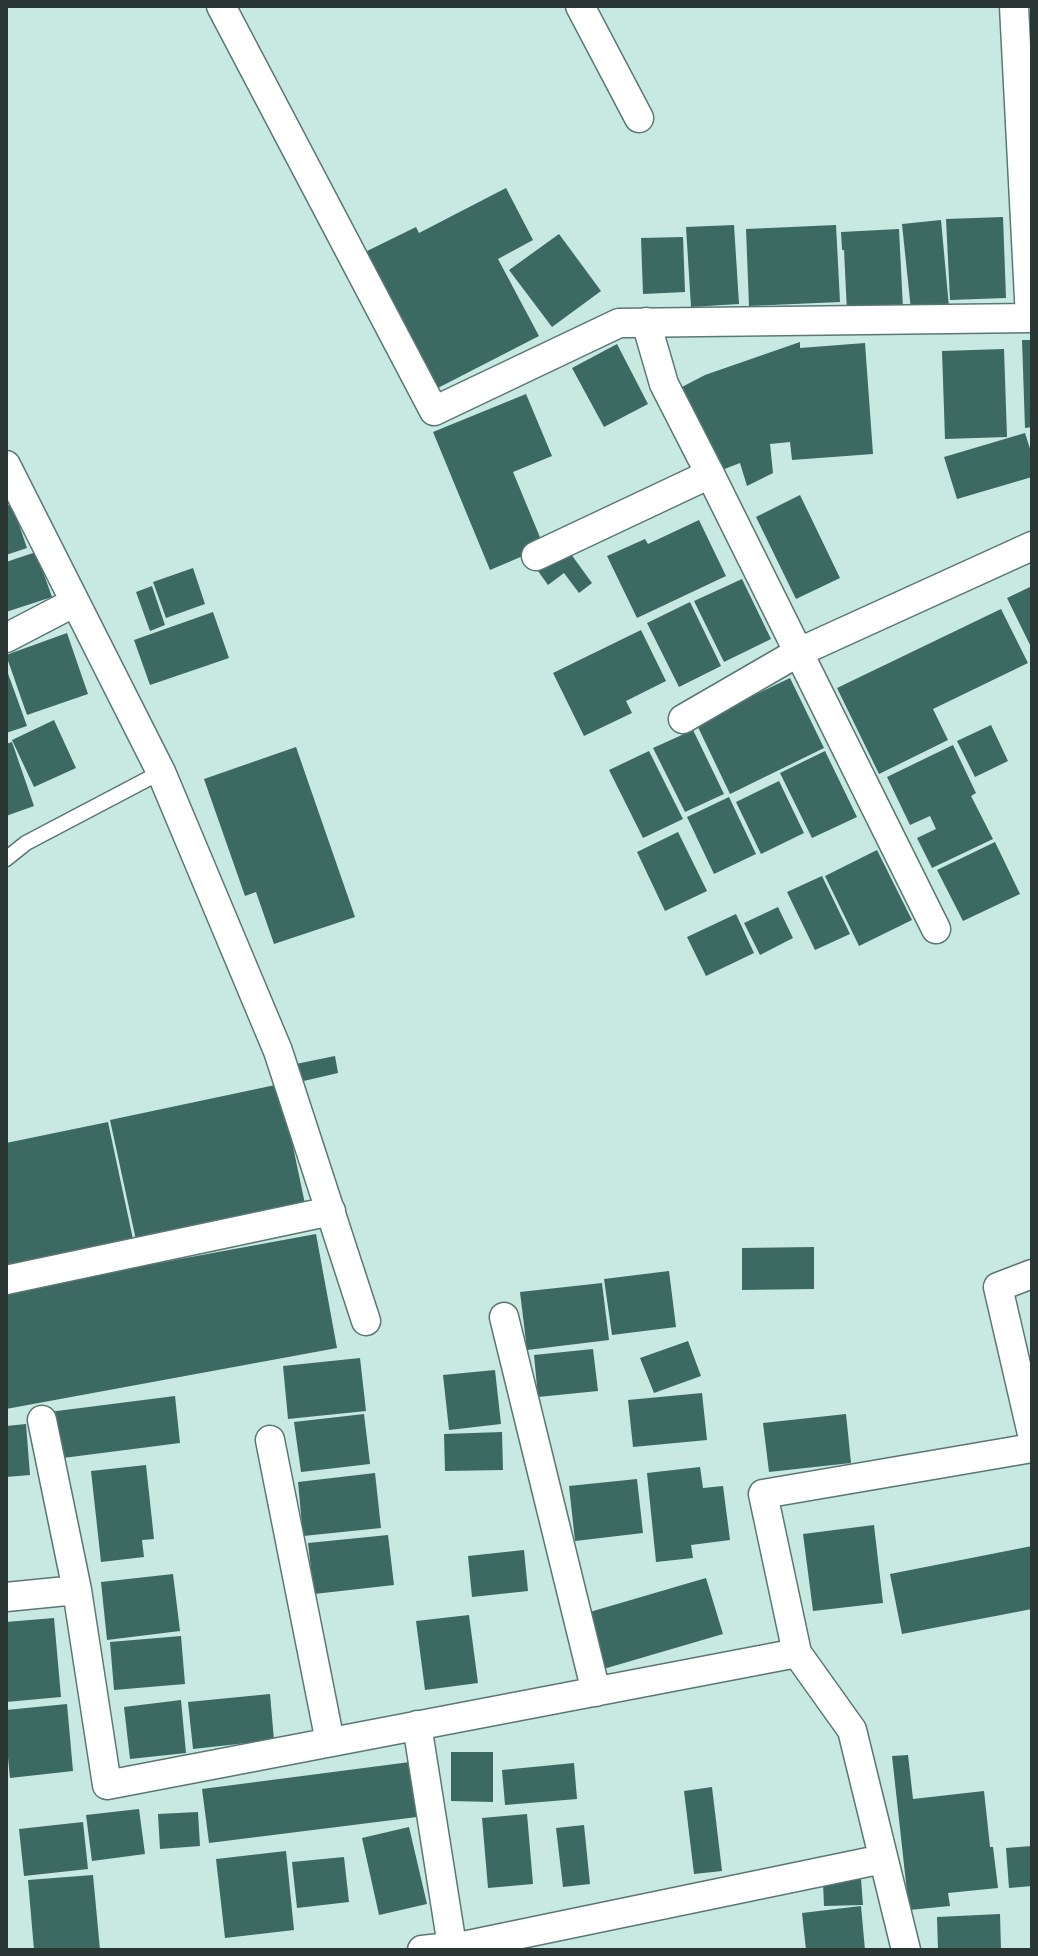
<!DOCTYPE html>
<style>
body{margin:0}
#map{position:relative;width:1038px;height:1956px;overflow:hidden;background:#c8e8e2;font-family:Montserrat,sans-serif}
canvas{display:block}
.frame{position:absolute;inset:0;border:8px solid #293634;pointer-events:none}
</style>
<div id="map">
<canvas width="1038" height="1956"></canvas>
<div class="frame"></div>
</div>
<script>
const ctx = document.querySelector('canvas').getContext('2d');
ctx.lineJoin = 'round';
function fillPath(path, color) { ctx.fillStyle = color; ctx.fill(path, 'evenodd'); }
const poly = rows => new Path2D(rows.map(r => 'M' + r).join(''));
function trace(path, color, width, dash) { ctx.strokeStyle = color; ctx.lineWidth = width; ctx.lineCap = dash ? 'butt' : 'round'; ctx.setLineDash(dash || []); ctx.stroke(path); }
const building = poly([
 [506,188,533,240,498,259,539,336,434,390,363,253,416,227,419,233],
 [1003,217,1006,298,950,300,946,219],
 [941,220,949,307,911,310,902,224],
 [734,225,739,304,691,307,686,227],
 [836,225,840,302,749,306,746,229],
 [899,229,903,309,847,312,844,250,842,250,841,232],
 [559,234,601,291,552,327,509,270],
 [683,237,685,292,643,294,641,238],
 [1022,340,1032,340,1032,427,1025,428],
 [800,342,800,348,865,343,873,454,792,460,790,442,770,444,773,473,747,486,740,463,722,470,678,389,705,375],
 [617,344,648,404,604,427,572,368],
 [1004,349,1007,437,945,439,942,351],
 [526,394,552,456,513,472,544,547,490,570,433,432],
 [1025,433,1032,455,1032,477,957,499,944,457],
 [800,495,840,578,796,599,756,517],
 [12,504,27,548,6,555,6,506],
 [699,520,726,576,637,618,607,556,645,539,648,544],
 [568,550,592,583,579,593,564,573,548,585,538,571],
 [36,552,52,597,6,612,6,562],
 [193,568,205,604,166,618,153,582],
 [742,579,771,639,724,662,694,601],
 [152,586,165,625,150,631,136,592],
 [1032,586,1032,649,1007,598],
 [690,602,721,666,679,687,647,623],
 [1001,609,1028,663,933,709,948,740,879,774,837,688],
 [213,612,229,658,150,685,134,640],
 [641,630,666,681,626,701,632,713,584,736,553,673],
 [67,633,88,694,27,715,6,655],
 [6,668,27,726,6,733],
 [790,678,824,748,730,794,696,723],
 [54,720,76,768,34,787,12,740],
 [991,725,1008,761,975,777,957,741],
 [693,730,724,794,685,812,653,748],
 [12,742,34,806,6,816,6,744],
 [953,745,976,793,971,796,993,839,932,868,917,838,936,829,930,816,910,825,887,777],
 [296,747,355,917,274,944,256,892,245,896,204,779],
 [649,751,683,819,643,838,609,770],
 [825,751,857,817,812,838,780,773],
 [779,781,804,833,761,854,736,802],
 [729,797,756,854,714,874,687,817],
 [678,832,707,891,665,911,637,852],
 [995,842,1020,894,963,921,937,870],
 [877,850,912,920,859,946,825,876],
 [822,876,850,934,815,950,787,892],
 [778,907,793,938,760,955,744,923],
 [736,914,754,953,706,976,687,937],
 [335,1056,338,1073,295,1083,291,1065],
 [280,1084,305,1204,136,1240,110,1120],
 [108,1122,134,1244,6,1271,6,1143],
 [316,1234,337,1348,6,1409,6,1291],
 [814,1247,814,1289,742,1290,742,1248],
 [669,1271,676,1327,612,1335,604,1279],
 [602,1283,609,1340,527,1350,520,1292],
 [688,1341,701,1376,654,1393,640,1358],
 [593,1349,598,1391,538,1397,534,1355],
 [360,1358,366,1411,288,1419,283,1366],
 [495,1370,501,1424,449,1430,443,1375],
 [702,1393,707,1440,633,1447,628,1400],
 [175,1396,180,1443,55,1459,49,1412],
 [364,1414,370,1464,301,1472,294,1422],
 [846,1414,851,1463,769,1472,763,1423],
 [26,1424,30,1475,6,1477,6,1426],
 [502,1432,503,1470,445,1471,444,1434],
 [146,1465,154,1539,142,1540,144,1557,101,1562,91,1471],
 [700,1467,703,1488,723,1486,730,1540,691,1545,693,1558,656,1562,647,1473],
 [375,1473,381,1528,303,1536,298,1482],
 [637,1479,643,1533,575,1541,569,1486],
 [874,1525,883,1603,813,1611,803,1534],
 [388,1535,394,1585,314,1594,308,1543],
 [1032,1546,1032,1609,902,1634,890,1574],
 [524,1550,528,1591,472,1597,468,1556],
 [173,1574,180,1631,107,1640,101,1582],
 [706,1578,723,1634,600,1670,583,1614],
 [469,1615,478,1683,425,1690,416,1621],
 [54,1618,61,1697,6,1702,6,1622],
 [181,1636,185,1684,114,1690,110,1642],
 [270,1694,274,1740,193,1749,188,1702],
 [181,1700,186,1753,130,1759,124,1707],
 [67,1704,73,1771,10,1778,6,1737,6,1710],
 [451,1752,493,1752,493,1802,451,1801],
 [908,1755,913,1799,984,1791,990,1847,993,1847,998,1888,948,1893,950,1906,909,1910,892,1756],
 [410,1762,417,1817,209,1843,202,1789],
 [574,1763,577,1799,505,1805,502,1770],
 [712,1787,722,1871,694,1874,684,1791],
 [139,1809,145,1854,92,1861,86,1815],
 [198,1812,200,1846,160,1849,158,1814],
 [527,1814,533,1884,488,1888,482,1818],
 [83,1822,88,1869,24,1876,19,1829],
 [584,1825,590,1884,563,1887,556,1828],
 [409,1827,427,1904,379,1915,362,1838],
 [1032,1846,1032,1886,1009,1888,1006,1848],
 [286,1851,294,1930,225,1938,216,1859],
 [344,1857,349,1902,297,1908,292,1862],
 [93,1875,100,1950,34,1950,28,1880],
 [861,1879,863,1905,824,1906,823,1882],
 [861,1906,865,1950,806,1950,802,1913],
 [1000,1914,1001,1950,938,1950,937,1917]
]);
const service = poly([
 [6,859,26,843,161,772]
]);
const minor = poly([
 [221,6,434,411,619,323,1030,318,1014,6],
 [580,6,639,118],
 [646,322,664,384,710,474,936,929],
 [6,465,161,772,278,1051,366,1321],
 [536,556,710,474],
 [6,638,75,602],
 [683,719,797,653,1032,546],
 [1032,1274,998,1287,1032,1434],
 [6,1280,331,1211],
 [504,1317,596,1692],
 [42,1420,77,1590],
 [270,1440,330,1742],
 [6,1597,77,1590,107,1785,797,1653,852,1730,906,1950],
 [797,1653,763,1494,1032,1448],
 [417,1725,452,1946],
 [422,1950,468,1945,883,1859]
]);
fillPath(building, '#3c6962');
trace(service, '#5a7873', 17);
trace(minor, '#5a7873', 31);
trace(service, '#fff', 14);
trace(minor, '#fff', 28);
</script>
